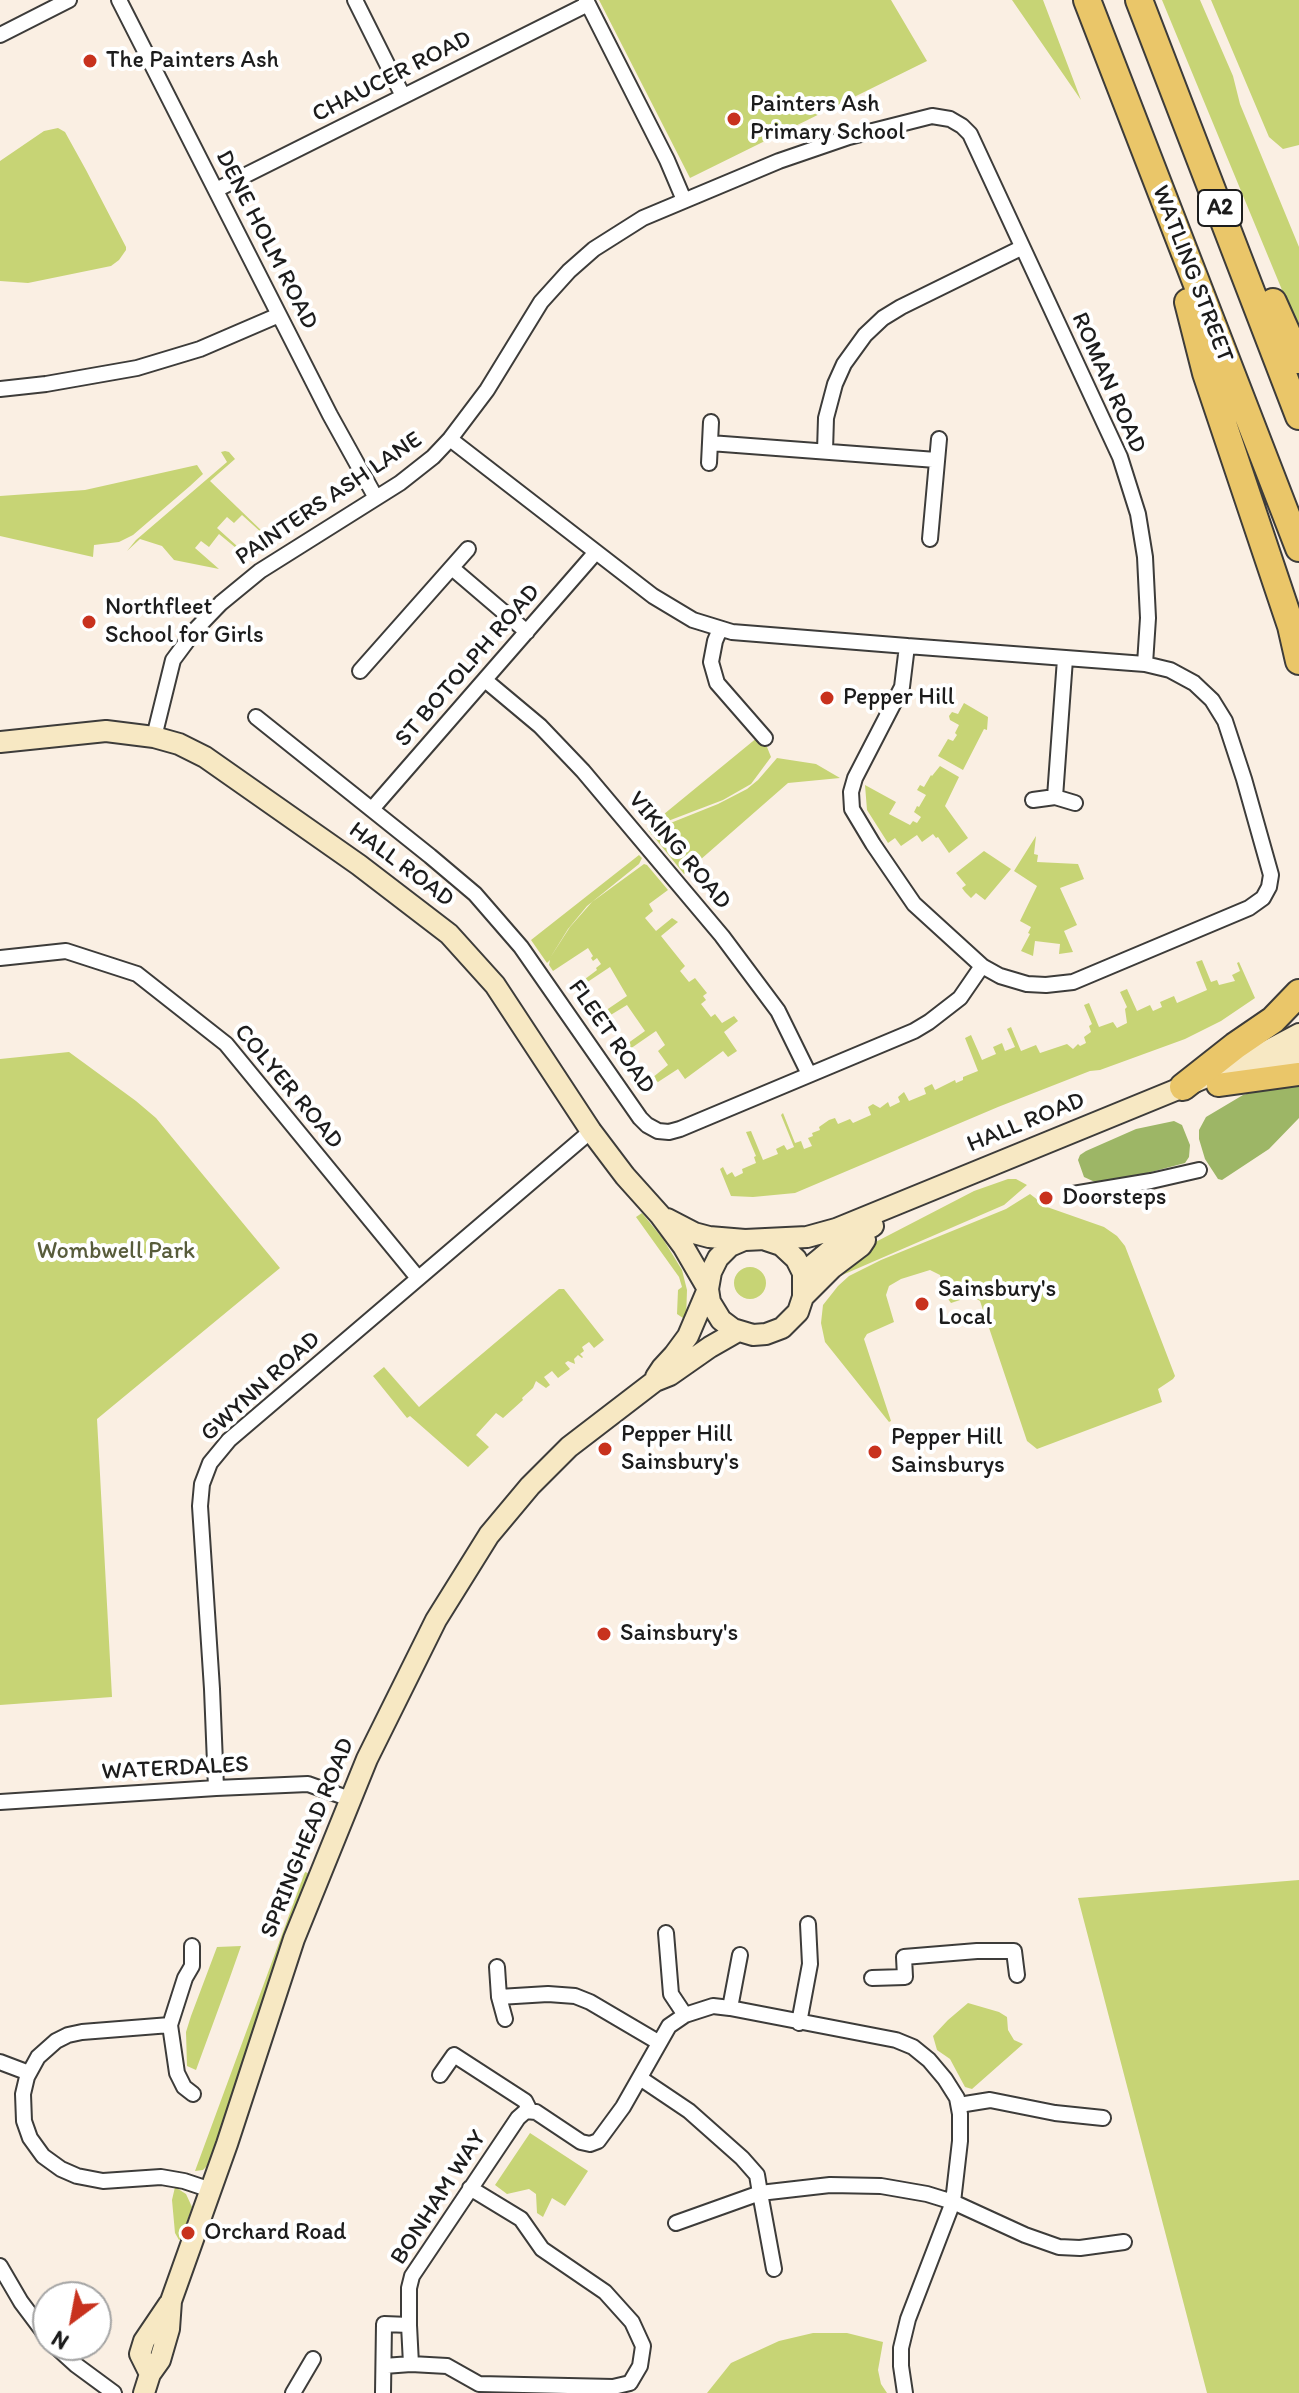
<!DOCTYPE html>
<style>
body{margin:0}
#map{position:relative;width:1299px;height:2393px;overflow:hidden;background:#faefe3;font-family:Itim,sans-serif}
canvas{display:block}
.north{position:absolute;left:32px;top:2281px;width:80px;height:80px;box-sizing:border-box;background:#fff;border:2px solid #a4a4a4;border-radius:50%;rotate:212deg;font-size:22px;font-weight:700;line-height:32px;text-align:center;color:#1c1c1c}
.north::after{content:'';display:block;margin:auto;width:28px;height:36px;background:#c8321e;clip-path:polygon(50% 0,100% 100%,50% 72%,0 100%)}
</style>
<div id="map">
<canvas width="1299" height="2393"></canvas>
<div class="north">N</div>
</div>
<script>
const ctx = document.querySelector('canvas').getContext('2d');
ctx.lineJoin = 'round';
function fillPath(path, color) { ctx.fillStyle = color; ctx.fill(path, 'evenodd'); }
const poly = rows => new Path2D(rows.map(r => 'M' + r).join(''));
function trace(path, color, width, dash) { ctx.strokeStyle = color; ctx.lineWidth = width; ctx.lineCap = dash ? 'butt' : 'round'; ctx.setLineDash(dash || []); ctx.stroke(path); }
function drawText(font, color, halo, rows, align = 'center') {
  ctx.font = font + ' Itim,sans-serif'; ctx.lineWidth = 8; ctx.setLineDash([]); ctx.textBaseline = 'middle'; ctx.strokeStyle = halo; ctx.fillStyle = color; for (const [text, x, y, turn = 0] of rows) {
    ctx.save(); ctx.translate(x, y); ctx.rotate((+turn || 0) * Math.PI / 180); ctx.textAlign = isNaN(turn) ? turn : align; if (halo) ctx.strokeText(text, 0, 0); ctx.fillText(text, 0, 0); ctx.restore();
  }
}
const green = poly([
 [599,0,891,0,927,61,690,178],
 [1012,0,1043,0,1081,100],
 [1162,0,1200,0,1233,76,1240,104,1299,247,1299,331],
 [1211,0,1299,0,1299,145,1283,149,1269,137],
 [58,128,65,132,86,170,126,247,126,250,119,260,111,266,28,283,0,281,0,161,44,131],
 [225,451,229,452,235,459,210,481,264,533,263,534,242,515,234,523,227,517,217,528,237,546,236,548,219,534,209,547,201,541,195,548,219,569,174,560,162,546,140,539,127,551,136,540,227,462,221,452],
 [197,465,203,474,190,486,133,535,119,542,94,545,93,557,0,536,0,496,85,490],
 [964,703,988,717,987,730,984,729,963,770,938,756,948,739,953,741,957,735,955,733,959,725,950,720,949,716,952,712,958,714],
 [758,737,767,747,771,757,751,784,723,800,668,821,652,835,647,828],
 [777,758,816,764,840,778,788,783,684,874,654,837,668,824,718,804,747,789,758,780],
 [940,766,959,777,945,806,968,838,949,853,938,837,936,838,933,834,922,842,917,835,901,846,895,838,888,843,867,810,865,785,896,802,889,814,910,825,913,821,917,823,921,817,914,812,917,806,919,807,926,795,917,790,920,785,924,787,931,775,932,776],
 [1036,836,1034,854,1038,855,1037,862,1078,864,1084,879,1060,888,1077,925,1064,931,1073,952,1059,954,1060,944,1035,941,1033,956,1021,951,1030,934,1028,933,1031,927,1020,921,1037,886,1014,871],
 [984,851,1011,869,985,900,976,893,971,898,965,892,962,888,966,885,956,873],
 [639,855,642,858,639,864,587,906,568,929,550,958,570,927,592,902,644,864,647,865,668,890,649,904,653,911,645,918,656,931,672,918,678,922,661,936,685,966,680,971,689,982,695,978,707,993,703,996,706,1000,701,1004,711,1017,715,1014,722,1023,734,1016,738,1021,724,1032,737,1051,728,1057,723,1051,685,1079,678,1069,658,1082,652,1078,668,1065,658,1051,665,1045,656,1031,627,1051,624,1046,645,1031,627,1005,609,1016,602,1013,627,996,610,967,583,985,581,982,597,970,596,968,601,964,597,958,593,961,591,958,593,956,588,948,553,971,549,965,550,960,547,963,531,940],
 [1202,960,1211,982,1217,980,1219,985,1235,981,1232,975,1240,971,1237,963,1239,962,1255,998,1221,1021,1185,1039,1100,1070,1090,1071,998,1107,795,1193,753,1197,731,1196,720,1169,723,1167,727,1175,732,1172,735,1177,743,1173,742,1169,756,1163,754,1157,756,1156,746,1132,751,1131,763,1160,778,1154,776,1149,784,1145,787,1150,794,1147,781,1115,783,1113,795,1143,801,1141,804,1149,812,1146,808,1138,813,1136,812,1133,820,1130,819,1127,829,1120,835,1118,838,1124,850,1119,853,1123,871,1115,868,1107,873,1104,880,1108,888,1102,890,1107,900,1102,898,1097,904,1092,909,1101,926,1094,924,1088,932,1084,935,1090,955,1080,956,1083,963,1080,963,1077,978,1071,965,1038,971,1035,982,1060,996,1054,993,1047,1002,1043,1005,1051,1015,1047,1007,1029,1011,1027,1021,1051,1036,1045,1040,1053,1067,1044,1073,1049,1078,1044,1080,1046,1086,1043,1084,1037,1091,1032,1089,1026,1092,1024,1084,1005,1089,1003,1099,1027,1113,1022,1117,1028,1127,1023,1125,1009,1127,1007,1120,992,1127,989,1137,1011,1150,1005,1153,1011,1162,1007,1160,1002,1174,996,1177,1003,1207,990,1196,962],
 [69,1052,136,1101,156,1118,280,1268,97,1419,112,1697,0,1705,0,1059],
 [1008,1179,1016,1179,1027,1185,1004,1205,840,1276,841,1266,864,1248,974,1191],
 [1030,1194,1047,1207,1104,1227,1117,1236,1125,1246,1175,1376,1173,1379,1158,1389,1162,1402,1037,1449,1027,1441,980,1301,972,1296,951,1303,948,1299,940,1275,930,1270,901,1279,889,1286,886,1295,894,1322,867,1334,864,1339,891,1421,889,1422,825,1342,821,1323,823,1305,838,1286,849,1276,881,1260,1006,1209],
 [642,1213,663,1239,682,1270,687,1290,686,1320,677,1314,678,1290,682,1287,679,1277,636,1217],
 '734 1283a16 16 0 1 1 32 0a16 16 0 1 1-32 0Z',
 [559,1289,564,1289,604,1340,594,1348,589,1342,582,1347,584,1351,580,1354,583,1357,582,1358,578,1355,574,1359,575,1364,568,1361,565,1363,570,1369,558,1378,552,1371,544,1377,550,1385,546,1388,536,1381,533,1388,522,1398,523,1400,503,1418,496,1413,476,1435,489,1447,468,1467,410,1416,407,1418,373,1376,384,1367,419,1407],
 [305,1872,308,1873,211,2162,203,2170,195,2171],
 [1299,1880,1299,2393,1207,2393,1078,1898],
 [241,1946,229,1980,196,2070,187,2066,186,2032,191,2016,217,1947],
 [968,2003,999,2012,1007,2017,1008,2030,1014,2040,1023,2044,972,2089,965,2087,950,2059,937,2050,933,2036,948,2020],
 [530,2133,588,2171,565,2206,552,2198,543,2217,537,2213,536,2194,529,2189,507,2194,495,2185],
 [175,2187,186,2194,192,2207,181,2239,179,2240,175,2233,172,2200],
 [813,2333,847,2333,883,2342,878,2370,881,2384,887,2393,707,2393,731,2363,779,2341]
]);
const forest = poly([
 [1299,1085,1299,1118,1269,1149,1222,1180,1218,1179,1205,1159,1199,1139,1199,1130,1206,1117,1243,1095,1269,1088],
 [1174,1121,1182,1125,1190,1145,1189,1157,1185,1163,1136,1176,1095,1182,1084,1177,1078,1160,1080,1155,1086,1151,1136,1129]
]);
const street = poly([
 [119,0,330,415,376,498],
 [355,0,403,96],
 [586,0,667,160,684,200],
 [0,35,69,0],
 [216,190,588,4],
 [0,389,46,384,137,368,200,349,279,315],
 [450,439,653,596,693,620,732,632,907,646],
 [710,443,936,460],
 [825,451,826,418,835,384,844,364,865,335,883,318,901,307,1021,248],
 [709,463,711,422],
 [930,539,939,439],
 [452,568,527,632],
 [720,629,715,641,711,662,717,683,765,738],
 [907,646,1145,664,1170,670,1194,683,1212,700,1225,721,1244,779,1271,875,1269,887,1263,898,1249,908,1073,982,1046,985,1027,984,1000,976,982,966,914,904,873,844,852,809,851,792,855,778,902,687,907,646],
 [360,671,468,549],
 [485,680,540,726,583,771,722,936,778,1011,809,1074],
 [256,717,430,856,475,894,521,947,640,1118,647,1125,658,1131,669,1132,680,1129,914,1031,929,1022,960,998,982,966],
 [154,737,173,660,196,629,221,603,260,571,400,483,433,457,450,439,487,390,541,302,569,271,594,249,643,218,779,161,849,137,932,116,950,119,962,126,970,134,1120,457,1138,514,1145,557,1148,618,1145,664],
 [1055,797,1065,659],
 [1033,800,1055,797,1075,803],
 [372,809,596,552],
 [0,958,66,951,137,974,226,1044,418,1278],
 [1073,1194,1151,1181,1199,1170],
 [216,1788,212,1689,200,1506,202,1484,210,1463,229,1440,591,1131],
 [0,1802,216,1788,308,1784,350,1799],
 [666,1933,671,1994,685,2015],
 [192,1946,192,1966,185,1978,170,2025,177,2073,184,2087,193,2094],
 [497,1967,499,1997,505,2019],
 [872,1978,905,1977,904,1957,977,1951,1014,1951,1017,1975],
 [499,1997,548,1994,575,1996,590,2002,658,2042],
 [730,2008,740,1955],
 [799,2023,810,1964,808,1924],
 [170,2025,82,2032,68,2035,56,2041,38,2057,27,2077,23,2094,24,2121,30,2138,43,2156,61,2169,77,2176,103,2181,161,2177,184,2181,211,2190],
 [0,2062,29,2073],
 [440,2075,454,2055,525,2101,530,2111],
 [640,2078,689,2111,742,2158,757,2175,760,2193,830,2185,881,2186,927,2194,953,2202,1025,2235,1059,2247,1080,2248,1124,2242],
 [959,2105,990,2100,1055,2113,1103,2118],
 [676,2223,760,2193,774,2269],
 [0,2266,21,2302,48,2338],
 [54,2345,76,2365,114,2393],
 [411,2364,409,2325,409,2288,412,2276,518,2118,526,2111,536,2112,581,2142,590,2144,598,2141,623,2107,669,2026,685,2015,713,2006,730,2008,896,2040,913,2047,929,2060,945,2079,957,2098,960,2114,960,2141,953,2202,908,2319,901,2348,901,2366,905,2393],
 [384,2366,411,2364,447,2366,479,2384,613,2387,630,2383,640,2366,643,2346,632,2322,605,2292,542,2249,521,2219,470,2188],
 [293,2393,313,2359],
 [383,2393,384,2324,409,2325]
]);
const secondary = poly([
 [0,742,106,731,154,737,179,744,205,757,359,865,449,934,495,985,591,1131,625,1176,660,1215,683,1246,708,1289],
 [1249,1070,1299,1055],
 [667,1219,694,1233,709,1237,745,1240,807,1237,836,1229,1183,1087,1265,1052,1299,1034],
 [744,1240,730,1246,718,1258,711,1272,708,1289,710,1302,721,1320,733,1329,753,1335,766,1334,782,1328,798,1312,803,1297,803,1273,796,1259,781,1245,766,1240],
 [803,1273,832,1249,873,1226],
 [803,1297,832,1268,861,1246,865,1240],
 [656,1377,662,1368,674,1355,688,1336,708,1289],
 [150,2374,140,2354,144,2341,169,2304],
 [144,2393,150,2374,160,2360,169,2329,171,2301,176,2287,227,2144,294,1939,367,1759,436,1620,489,1535,530,1486,569,1447,655,1381,670,1375,710,1347,738,1331]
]);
const primary = poly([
 [1218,1085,1299,1074]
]);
const highway = poly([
 [1087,0,1299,548],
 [1139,0,1299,416],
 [1188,302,1206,373,1291,626,1299,661],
 [1273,302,1299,360],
 [1183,1087,1235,1046,1273,1020,1299,993]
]);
const markers = [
 [90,61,8,"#c8321e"],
 [734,119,8,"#c8321e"],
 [89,622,8,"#c8321e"],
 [827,698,8,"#c8321e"],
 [1046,1198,8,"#c8321e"],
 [922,1304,8,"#c8321e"],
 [605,1449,8,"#c8321e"],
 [875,1452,8,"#c8321e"],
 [604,1634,8,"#c8321e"],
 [188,2233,8,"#c8321e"]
];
const shields = [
 [1220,208,44]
];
const shieldNames = [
 ["A2",1220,208]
];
const poiNames = [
 ["The Painters Ash",106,61],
 ["Painters Ash",750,105],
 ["Primary School",750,133],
 ["Northfleet",105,608],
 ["School for Girls",105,636],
 ["Pepper Hill",843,698],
 ["Doorsteps",1062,1198],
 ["Sainsbury's",938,1290],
 ["Local",938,1318],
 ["Pepper Hill",621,1435],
 ["Sainsbury's",621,1463],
 ["Pepper Hill",891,1438],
 ["Sainsburys",891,1466],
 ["Sainsbury's",620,1634],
 ["Orchard Road",204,2233]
];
const streetNames = [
 ["CHAUCER ROAD",392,77,-27],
 ["DENE HOLM ROAD",266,240,63],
 ["WATLING STREET",1192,274,69],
 ["ROMAN ROAD",1108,383,66],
 ["PAINTERS ASH LANE",329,499,-34],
 ["ST BOTOLPH ROAD",468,666,-49],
 ["VIKING ROAD",679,851,50],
 ["HALL ROAD",401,865,37],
 ["FLEET ROAD",611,1037,55],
 ["COLYER ROAD",288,1087,50],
 ["HALL ROAD",1026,1123,-22],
 ["GWYNN ROAD",261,1387,-42],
 ["WATERDALES",175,1769,-3],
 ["SPRINGHEAD ROAD",308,1838,-68],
 ["BONHAM WAY",439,2198,-57]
];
const parkNames = [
 ["Wombwell Park",116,1252]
];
fillPath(green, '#c7d475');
fillPath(forest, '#9db666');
trace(street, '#3d3c3a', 18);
trace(secondary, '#3d3c3a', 24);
trace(primary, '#3d3c3a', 26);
trace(highway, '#3d3c3a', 30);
trace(street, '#fff', 14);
trace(secondary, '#f7e8c3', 20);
trace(primary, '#eac669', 22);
trace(highway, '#eac669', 26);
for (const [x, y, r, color] of markers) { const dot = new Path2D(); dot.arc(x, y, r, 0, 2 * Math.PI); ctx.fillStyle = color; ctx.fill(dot); trace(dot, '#fff', 3); }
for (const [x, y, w] of shields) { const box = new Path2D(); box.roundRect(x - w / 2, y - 18, w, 36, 6); ctx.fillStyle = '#fff'; ctx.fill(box); trace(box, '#1c1c1c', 2); }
drawText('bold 22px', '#1c1c1c', null, shieldNames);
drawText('24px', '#1c1c1c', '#fff', poiNames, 'left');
drawText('24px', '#1c1c1c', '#fff', streetNames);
drawText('24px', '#585c3b', '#fff', parkNames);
</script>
